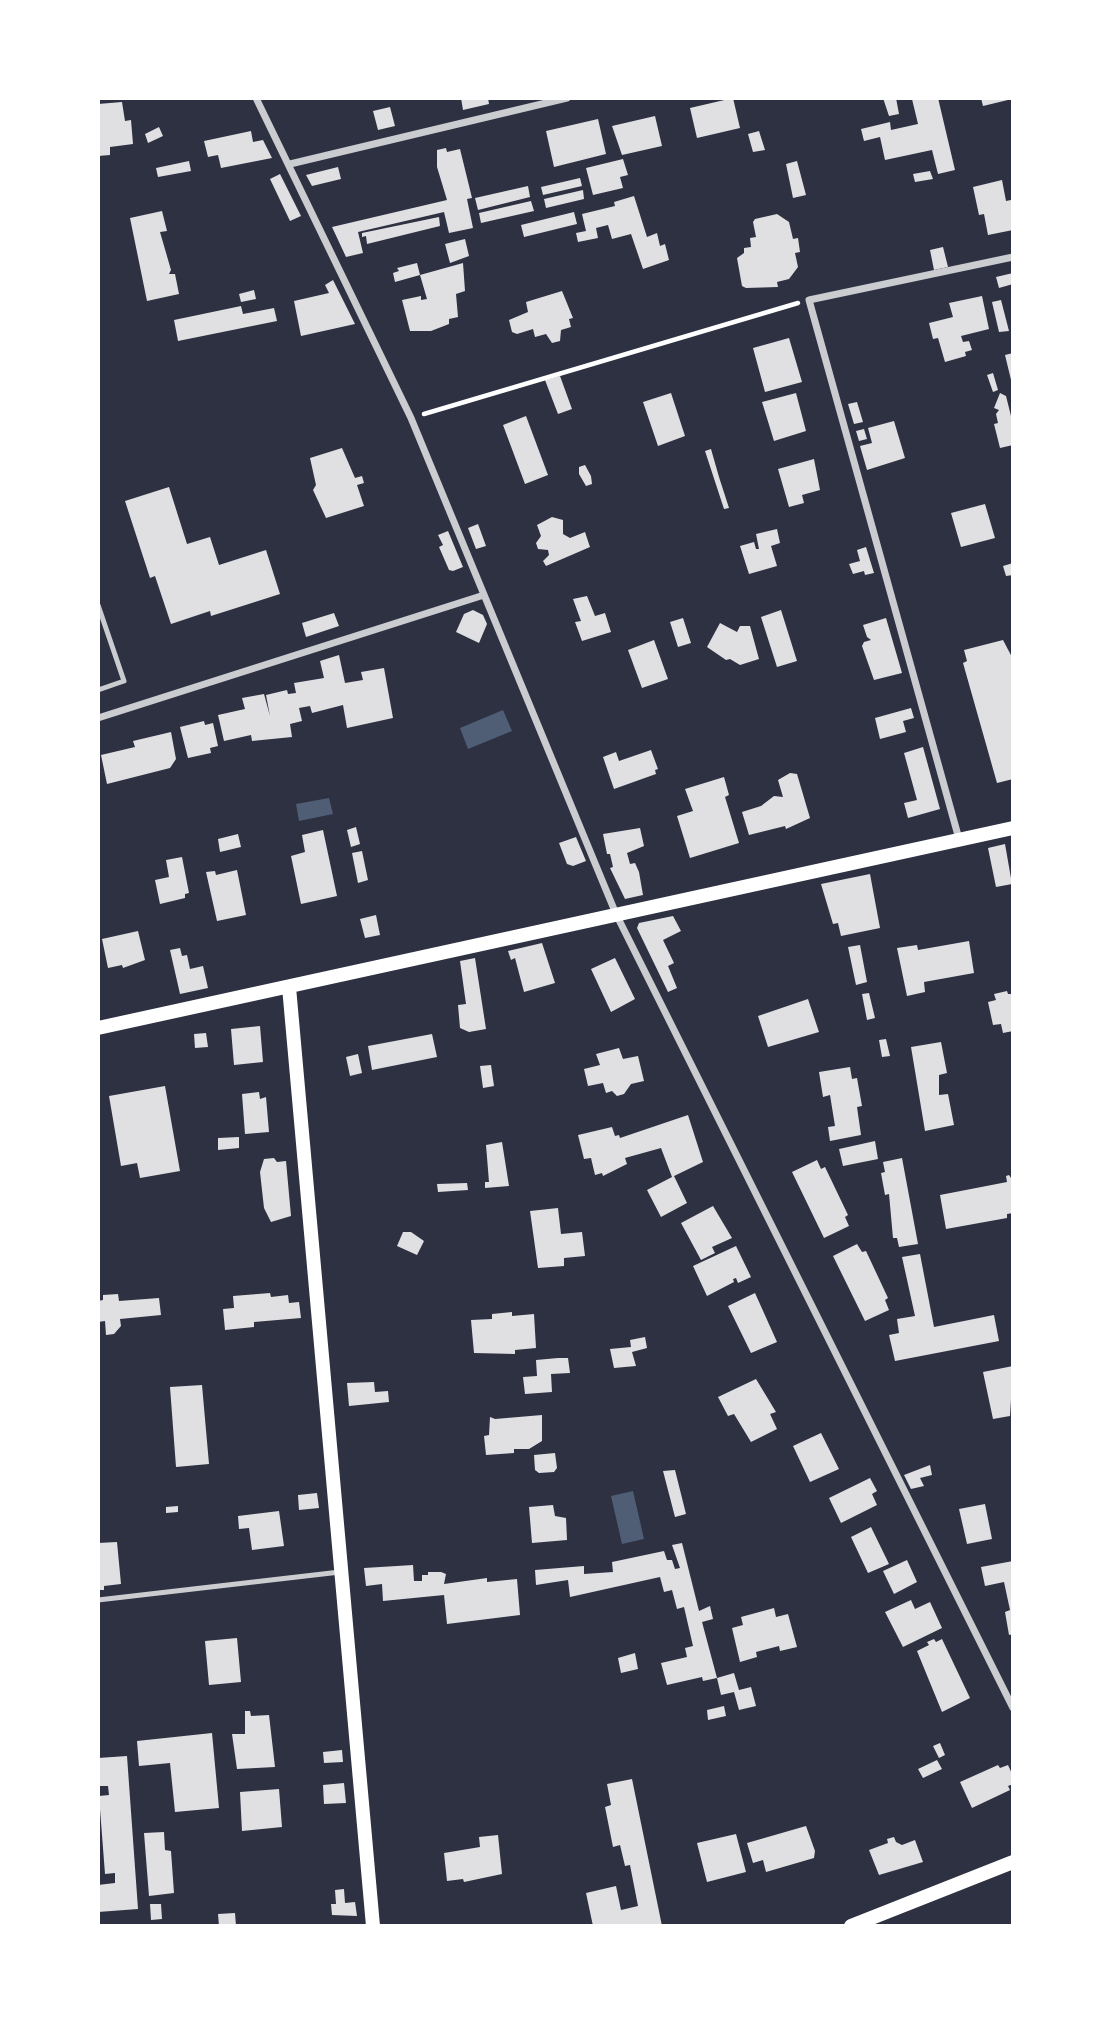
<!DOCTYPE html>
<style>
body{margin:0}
#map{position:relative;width:1111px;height:2024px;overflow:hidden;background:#2d3142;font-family:"Public Sans",sans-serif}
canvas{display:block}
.frame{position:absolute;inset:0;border:100px solid #fff;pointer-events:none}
</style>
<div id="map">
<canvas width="1111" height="2024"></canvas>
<div class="frame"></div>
</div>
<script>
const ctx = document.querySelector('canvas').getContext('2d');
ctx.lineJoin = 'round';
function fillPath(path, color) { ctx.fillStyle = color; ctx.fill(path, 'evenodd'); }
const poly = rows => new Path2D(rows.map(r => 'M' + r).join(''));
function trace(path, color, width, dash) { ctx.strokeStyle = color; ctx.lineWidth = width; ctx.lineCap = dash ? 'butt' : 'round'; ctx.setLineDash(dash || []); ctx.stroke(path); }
const water = poly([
 [503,710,512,731,468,749,460,728],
 [329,798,333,814,299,821,296,804],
 [633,1491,644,1539,622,1544,611,1496]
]);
const building = poly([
 [461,98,488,98,489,104,463,110],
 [733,98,740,128,697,138,690,108],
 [883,98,896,98,899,114,889,116],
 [929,98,938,98,955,170,938,174,932,150,885,160,880,137,864,141,861,129,890,122,891,130,918,124,912,99],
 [981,98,1012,98,1012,99,983,106],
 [122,102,125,121,131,120,133,144,110,147,110,155,98,156,98,104],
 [390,107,395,126,378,130,373,111],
 [655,116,662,146,622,155,612,126],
 [598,119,606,154,554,167,546,131],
 [159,127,163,136,148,143,145,134],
 [251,131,253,142,263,140,272,158,221,168,218,155,208,157,204,141],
 [759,131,765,150,753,152,748,134],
 [446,148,447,152,460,149,472,198,467,199,473,228,449,233,444,212,358,232,363,253,346,257,332,227,447,200,437,167,437,150],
 [623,159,628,175,620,177,623,188,593,195,586,168],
 [189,161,191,171,158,177,156,168],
 [797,161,806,195,793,198,786,164],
 [338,167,341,179,312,186,306,175],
 [930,171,933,179,915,182,913,174],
 [280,174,301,216,290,221,270,179],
 [580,178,582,186,543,195,541,187],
 [1002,180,1006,201,1011,200,1013,205,1013,230,988,235,984,214,979,215,973,187],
 [528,186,530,197,478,210,475,198],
 [583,190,584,199,546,208,544,199],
 [634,196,647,237,657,233,660,246,665,244,669,260,643,269,631,234,612,239,608,225,596,228,598,238,578,242,576,233,586,231,582,214,615,206,614,202],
 [531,201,534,211,481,223,479,213],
 [162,211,167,231,160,232,171,270,169,274,175,274,179,294,147,301,130,218],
 [574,212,577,224,524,237,521,225],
 [777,214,789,222,793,239,798,238,800,252,795,253,798,267,789,279,777,282,778,287,746,288,742,286,737,258,744,253,744,248,751,247,750,238,756,237,753,222,755,219],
 [439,217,440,226,367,244,366,236,362,237,362,233],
 [465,239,469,256,450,263,445,244],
 [943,247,948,267,934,270,930,250],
 [417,263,420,275,463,263,465,291,456,294,458,317,449,319,449,324,431,331,410,331,402,300,421,296,421,300,427,299,420,275,395,282,393,273,399,271,397,268],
 [1013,273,1013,284,999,288,996,277],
 [333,280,355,324,301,336,294,301,329,293,325,285],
 [254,290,256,299,241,302,239,294],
 [562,291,573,318,569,319,571,327,561,330,560,341,552,343,546,334,535,337,533,329,517,334,512,332,509,320,528,312,526,302],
 [982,296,989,329,961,336,963,342,969,341,972,350,965,352,966,356,945,362,938,338,933,339,929,323,953,317,949,303],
 [1001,300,1009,331,999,332,992,302],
 [241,306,243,314,274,308,277,321,178,341,174,320],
 [789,338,802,382,765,392,753,348],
 [1013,353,1013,384,1012,384,1005,355],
 [993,373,998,390,993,392,987,375],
 [560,376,572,409,558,414,545,380],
 [671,393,685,436,658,446,643,402],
 [796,393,806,431,774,441,762,402],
 [1000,393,1006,396,1013,424,1013,445,1000,448,994,424,998,423,996,414,999,410,994,408],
 [857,402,863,422,854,424,848,404],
 [526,416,548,475,525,484,503,425],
 [894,421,905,458,867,470,860,446,872,443,868,428],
 [864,429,867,439,859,441,856,431],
 [342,448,355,478,362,476,364,483,357,485,364,506,326,518,313,490,316,485,310,458],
 [711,449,719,477,729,508,724,509,705,451],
 [814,459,820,490,802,495,804,503,789,507,778,469],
 [585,465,591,476,592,484,586,486,579,474,579,467],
 [169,487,187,544,210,537,219,565,266,550,280,594,211,616,210,611,171,624,155,576,150,578,125,501],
 [985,504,995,538,961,547,951,513],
 [552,517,563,520,563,534,570,538,585,532,590,547,546,566,543,561,549,555,548,550,538,549,536,543,541,536,537,525],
 [478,524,486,546,476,549,468,528],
 [777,529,780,543,771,546,777,566,749,574,740,546,754,542,756,549,759,549,756,534],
 [448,531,463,567,453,571,449,570,439,547,443,545,438,535],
 [866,547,874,573,865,575,864,571,853,574,849,564,860,561,857,550],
 [1013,563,1013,575,1006,576,1003,566],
 [587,596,595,616,605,613,611,632,582,641,575,622,581,621,573,599],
 [473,610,483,615,487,624,479,643,456,632,464,614],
 [781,610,797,661,777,667,761,617],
 [334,613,339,626,306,637,302,623],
 [683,618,691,643,678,647,670,622],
 [886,618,902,673,874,680,862,646,864,642,871,640,867,637,863,625],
 [720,623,737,632,740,626,750,626,759,659,740,665,730,659,726,660,707,647],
 [654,640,668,679,642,688,628,650],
 [1003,640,1013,659,1013,779,997,783,963,663,967,661,964,650],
 [339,655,345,683,363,680,361,672,384,668,393,718,347,728,343,705,312,713,310,706,299,708,302,721,290,724,292,737,252,741,251,735,224,741,218,715,245,709,242,698,264,694,270,716,266,695,287,690,288,694,296,693,294,683,324,678,320,661],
 [911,708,914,718,903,721,906,732,880,739,875,718],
 [204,721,205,725,213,723,218,746,210,748,211,753,188,758,180,727],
 [171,732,176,759,170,768,107,784,101,755,135,747,133,741],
 [923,747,940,809,908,818,904,803,917,800,904,753],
 [651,750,658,769,655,770,656,774,614,789,603,757,616,752,619,761],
 [790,773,797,774,810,818,786,829,785,826,749,835,742,812,761,806,774,796,783,797,778,780],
 [724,777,729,795,725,797,739,843,690,858,677,816,693,811,685,789],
 [356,827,360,844,351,847,347,830],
 [640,828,644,846,627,853,630,864,635,863,639,872,643,895,625,899,610,868,613,867,610,854,607,854,603,834],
 [323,830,337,896,301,904,291,856,305,852,302,835],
 [238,834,241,847,220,852,218,839],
 [576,837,586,861,573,866,567,864,559,843],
 [1005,844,1012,884,996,887,988,848],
 [362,851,368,880,358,883,352,853],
 [182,857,189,893,185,894,185,898,160,904,155,880,169,877,166,860],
 [237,870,246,915,217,921,206,872,215,871,216,875],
 [870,874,880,928,841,936,838,923,833,924,821,884],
 [376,915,380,935,365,938,360,919],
 [673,916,681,931,663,940,674,963,668,966,677,988,668,992,637,928,639,923],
 [138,931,145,960,123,968,122,965,108,968,102,939],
 [969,941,974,973,924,982,925,992,907,996,897,948,917,945,918,950],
 [542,943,555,983,524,992,515,958,511,960,508,951],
 [860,945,867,982,856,985,848,947],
 [180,948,182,956,187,955,190,969,203,966,208,988,180,994,170,950],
 [475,958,486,1029,469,1032,460,1028,458,1005,466,1004,460,961],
 [615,958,635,999,611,1012,591,969],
 [1007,991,1008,994,1013,994,1013,1031,1003,1033,1001,1024,993,1025,988,1002,996,1000,994,994],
 [869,993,875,1018,867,1020,862,994],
 [808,999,819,1032,768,1047,758,1016],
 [260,1026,263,1062,234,1065,231,1029],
 [206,1033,208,1047,195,1048,194,1034],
 [432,1034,437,1057,372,1070,368,1046],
 [886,1039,890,1056,882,1057,879,1040],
 [941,1042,947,1073,939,1075,939,1095,948,1094,954,1125,925,1131,911,1047],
 [619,1048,623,1059,638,1056,644,1081,631,1084,624,1094,617,1096,612,1091,606,1093,603,1083,588,1086,584,1069,600,1065,596,1054],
 [358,1054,362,1073,350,1076,346,1057],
 [491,1065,494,1086,483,1088,480,1066],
 [850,1067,852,1079,857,1078,862,1106,857,1107,861,1135,830,1141,828,1127,835,1126,830,1095,823,1097,819,1072],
 [165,1086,180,1171,140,1178,137,1163,121,1166,109,1096],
 [259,1092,260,1099,266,1097,269,1132,245,1134,242,1094],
 [688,1115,703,1162,672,1177,661,1148,625,1158,627,1164,603,1176,602,1173,595,1175,591,1158,584,1159,578,1135,612,1127,615,1136,619,1135,620,1138],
 [239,1137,239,1148,218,1150,218,1138],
 [875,1141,878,1159,843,1166,839,1149],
 [502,1142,509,1186,485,1188,485,1182,489,1182,486,1145],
 [274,1158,277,1162,286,1161,291,1216,271,1222,264,1208,260,1172,264,1159],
 [902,1158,918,1244,899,1247,897,1238,893,1238,889,1194,885,1195,881,1173,885,1172,883,1162],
 [817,1160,821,1169,825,1167,848,1215,845,1217,849,1226,824,1238,792,1172],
 [1009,1175,1013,1181,1013,1213,1007,1214,1007,1218,946,1229,940,1195,1007,1182,1006,1176],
 [674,1176,687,1203,661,1217,647,1190],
 [467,1183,468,1190,438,1192,437,1184],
 [713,1206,732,1238,712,1247,715,1253,701,1260,681,1223],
 [558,1208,561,1234,582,1232,585,1256,564,1258,564,1266,538,1268,530,1211],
 [403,1232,411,1232,424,1241,417,1255,397,1246],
 [857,1244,862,1252,866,1251,888,1298,885,1300,889,1310,865,1321,833,1256],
 [736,1246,751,1277,738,1283,736,1278,733,1279,734,1282,707,1296,693,1266],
 [920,1254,934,1327,994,1315,999,1341,895,1361,889,1335,899,1333,897,1319,915,1316,902,1257],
 [270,1293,271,1297,288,1295,289,1303,299,1302,301,1318,254,1322,254,1327,225,1330,223,1309,234,1308,233,1296],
 [755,1293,777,1342,751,1353,728,1306],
 [118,1294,119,1301,159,1298,161,1315,120,1319,121,1326,114,1334,106,1335,105,1321,98,1322,98,1301,103,1300,103,1295],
 [512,1312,512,1316,534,1314,536,1348,515,1350,515,1354,474,1353,471,1320,492,1319,492,1314],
 [645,1337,647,1348,632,1352,636,1366,614,1368,610,1349,631,1347,630,1340],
 [558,1358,568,1358,570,1373,551,1374,552,1392,525,1394,523,1377,537,1376,536,1360],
 [1013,1366,1010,1416,993,1419,983,1372],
 [756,1379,776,1412,770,1414,777,1429,751,1442,734,1414,728,1416,718,1397],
 [374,1382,375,1392,388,1391,389,1402,349,1406,347,1383],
 [202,1385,209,1464,176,1467,170,1387],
 [542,1415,542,1441,529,1449,514,1449,514,1453,486,1455,484,1436,489,1435,490,1417,495,1419],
 [821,1433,839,1469,810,1482,793,1446],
 [555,1453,557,1468,554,1472,539,1473,535,1470,534,1455],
 [930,1465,932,1475,920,1478,924,1486,911,1489,904,1475],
 [675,1470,686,1514,675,1517,663,1471],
 [870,1478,877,1491,872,1494,877,1505,841,1523,829,1498],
 [317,1493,319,1508,299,1510,298,1495],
 [985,1504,992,1539,967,1544,959,1509],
 [553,1505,555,1516,566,1518,567,1540,532,1543,529,1507],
 [178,1506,178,1512,166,1513,166,1507],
 [279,1511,284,1546,252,1550,249,1528,239,1529,238,1516],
 [871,1527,889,1564,868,1573,851,1537],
 [117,1542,121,1584,104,1586,104,1590,98,1590,98,1543],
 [682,1543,699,1611,710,1606,713,1619,702,1622,717,1678,703,1681,702,1677,667,1685,661,1663,687,1657,685,1648,693,1646,684,1607,677,1609,672,1590,664,1592,660,1577,570,1597,568,1580,536,1585,535,1570,584,1566,584,1574,613,1572,612,1562,664,1551,667,1560,672,1560,675,1569,680,1568,672,1545],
 [907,1560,917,1582,894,1594,883,1571],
 [1013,1561,1013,1634,1009,1635,1005,1612,1010,1610,1004,1582,985,1586,981,1567],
 [413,1565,414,1581,422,1581,422,1575,428,1575,428,1572,441,1572,446,1574,444,1584,487,1578,487,1582,517,1579,520,1615,447,1624,444,1595,383,1601,382,1584,366,1586,364,1568],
 [911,1600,915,1609,930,1602,942,1628,903,1647,885,1612],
 [774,1608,776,1617,788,1614,797,1647,780,1651,779,1646,756,1652,757,1657,740,1662,732,1628,743,1625,741,1617],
 [237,1638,241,1682,209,1685,205,1641],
 [934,1639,936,1642,942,1639,970,1698,942,1712,917,1651,929,1645,927,1642],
 [635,1653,638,1669,621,1673,618,1658],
 [734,1673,739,1690,751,1687,756,1706,739,1710,734,1692,721,1695,717,1678],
 [724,1706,726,1716,708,1720,707,1710],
 [245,1711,250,1711,251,1716,269,1715,275,1767,237,1769,232,1734,245,1734],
 [212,1733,219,1808,175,1812,170,1763,139,1766,137,1741],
 [940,1743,945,1755,939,1758,933,1746],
 [342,1750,343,1762,324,1763,323,1752],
 [127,1756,138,1909,98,1912,98,1885,115,1883,115,1873,105,1874,99,1796,109,1795,108,1786,98,1786,98,1758],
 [937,1760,942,1769,923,1778,918,1769],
 [998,1765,1000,1768,1008,1765,1013,1776,1013,1784,1008,1786,1010,1790,972,1808,960,1782],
 [632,1779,662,1926,593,1926,586,1893,616,1886,621,1910,638,1906,630,1865,625,1866,620,1845,613,1847,605,1807,611,1805,607,1784],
 [344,1783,346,1803,324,1804,323,1785],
 [279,1789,282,1827,242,1831,240,1792],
 [806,1826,815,1851,814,1858,766,1872,763,1860,753,1863,747,1843],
 [164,1832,165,1850,171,1851,174,1893,149,1896,144,1833],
 [736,1834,746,1872,707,1882,697,1843],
 [498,1835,502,1874,464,1882,463,1879,447,1881,444,1853,480,1847,479,1837],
 [894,1837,896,1842,902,1845,915,1840,923,1862,879,1875,869,1850,888,1843,887,1839],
 [344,1889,345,1903,355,1902,357,1916,332,1915,331,1904,336,1904,335,1890],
 [150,1904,161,1904,162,1919,151,1920],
 [235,1913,236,1926,219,1926,218,1914]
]);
const path = poly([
 [424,414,798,303]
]);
const service = poly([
 [98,605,124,681,98,690],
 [98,1600,340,1572]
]);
const minor = poly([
 [256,98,411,418,616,914,1013,1708],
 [290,164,567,98],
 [98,718,484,595],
 [959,839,809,300,1013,257]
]);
const secondary = poly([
 [289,987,373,1926],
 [98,1028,1013,828],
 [851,1926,1013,1862]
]);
fillPath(water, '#4f5d75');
fillPath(building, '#e0e0e3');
trace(path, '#fff', 4.5);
trace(service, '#caccd0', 5);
trace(minor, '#caccd0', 7);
trace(secondary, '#fff', 14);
</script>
